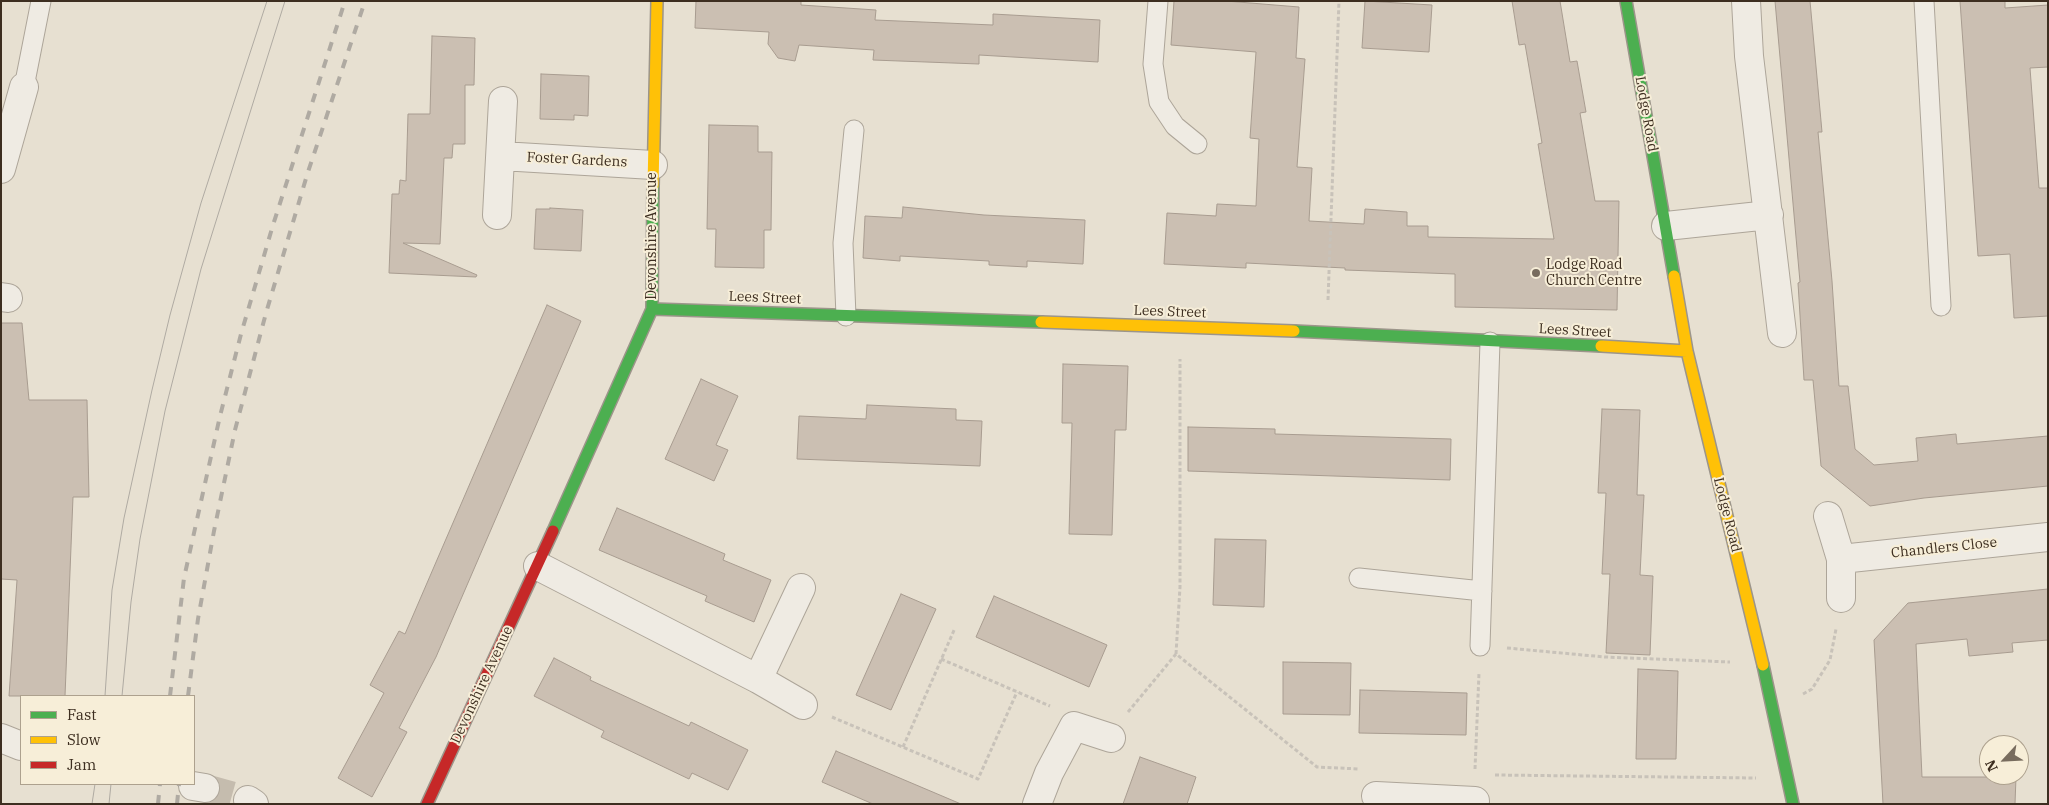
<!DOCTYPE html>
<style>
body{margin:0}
#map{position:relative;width:2049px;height:805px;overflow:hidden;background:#e7e0d1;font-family:"IBM Plex Serif",serif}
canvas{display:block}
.frame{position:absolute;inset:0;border:2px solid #3d2e20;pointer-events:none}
.legend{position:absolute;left:20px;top:695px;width:175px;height:90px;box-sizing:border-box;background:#f7eed8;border:1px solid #ada18e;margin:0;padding:6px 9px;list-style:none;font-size:15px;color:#3d2e20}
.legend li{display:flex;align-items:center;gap:10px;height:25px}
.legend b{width:25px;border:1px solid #ada18e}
.north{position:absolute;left:1979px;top:735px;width:50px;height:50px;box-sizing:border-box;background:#f7eed8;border:1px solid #ada18e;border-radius:50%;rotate:245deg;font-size:14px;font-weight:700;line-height:20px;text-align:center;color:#3d2e20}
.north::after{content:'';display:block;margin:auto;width:18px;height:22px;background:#786c5e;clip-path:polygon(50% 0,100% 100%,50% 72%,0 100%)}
</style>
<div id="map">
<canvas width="2049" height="805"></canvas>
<div class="frame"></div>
<ul class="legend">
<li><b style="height:6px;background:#4caf50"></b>Fast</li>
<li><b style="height:6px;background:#ffc107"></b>Slow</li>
<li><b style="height:6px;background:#c62828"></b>Jam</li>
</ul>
<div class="north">N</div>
</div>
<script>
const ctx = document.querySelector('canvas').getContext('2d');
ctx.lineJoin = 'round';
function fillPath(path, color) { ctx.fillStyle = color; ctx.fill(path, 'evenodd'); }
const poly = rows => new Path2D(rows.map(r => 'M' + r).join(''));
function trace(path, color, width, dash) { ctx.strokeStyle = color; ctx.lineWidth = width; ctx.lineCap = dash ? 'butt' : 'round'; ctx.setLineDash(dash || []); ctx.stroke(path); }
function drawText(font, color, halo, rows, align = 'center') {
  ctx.font = font + ' "IBM Plex Serif",serif'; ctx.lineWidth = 4; ctx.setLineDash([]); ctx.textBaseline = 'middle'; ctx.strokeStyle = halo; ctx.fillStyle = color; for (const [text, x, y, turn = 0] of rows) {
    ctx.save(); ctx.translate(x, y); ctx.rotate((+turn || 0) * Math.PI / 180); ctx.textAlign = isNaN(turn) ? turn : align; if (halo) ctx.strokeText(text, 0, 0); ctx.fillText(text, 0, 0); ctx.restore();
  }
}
const building = poly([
 [696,1,801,1,801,5,876,10,875,20,993,25,993,14,1100,20,1098,62,979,55,979,64,873,60,874,50,799,45,795,61,778,58,768,44,769,32,695,28,696,1],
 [1174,1,1226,1,1299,7,1296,58,1305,59,1297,167,1312,168,1309,221,1364,224,1365,209,1407,212,1407,226,1428,226,1428,237,1554,239,1538,144,1542,143,1525,44,1519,45,1512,1,1560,1,1570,62,1577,61,1586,112,1580,113,1595,201,1619,201,1617,310,1455,307,1455,274,1345,270,1345,268,1246,263,1246,268,1164,264,1167,213,1216,216,1217,204,1256,206,1259,139,1250,138,1256,52,1171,45,1174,1],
 [1365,1,1432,5,1429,52,1362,48,1365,1],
 [1775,1,1810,1,1822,132,1818,132,1832,281,1839,386,1848,386,1855,449,1874,465,1918,461,1916,438,1956,434,1957,444,2048,436,2048,486,1924,498,1870,506,1821,466,1813,380,1804,380,1798,283,1800,282,1775,1],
 [1960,1,2005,1,2005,8,2048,5,2048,67,2030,68,2039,188,2048,188,2048,316,2014,318,2010,254,1978,256,1960,1],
 [432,36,475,38,474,85,465,85,465,144,453,144,452,158,444,158,440,244,403,243,477,275,476,277,389,273,392,194,399,194,400,180,406,181,408,114,430,114,432,36],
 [541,74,589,76,588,116,574,115,574,120,540,119,541,74],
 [709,125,758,126,758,152,772,152,771,230,764,230,764,268,715,267,716,229,707,229,709,125],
 [903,207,984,215,1085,220,1083,264,1027,261,1027,267,989,265,989,261,900,256,900,261,863,258,865,216,902,218,903,207],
 [550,208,583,210,581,251,534,249,536,209,550,209,550,208],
 [547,305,581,321,436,657,399,728,407,732,372,797,338,778,384,693,370,685,399,631,405,634,547,305],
 [1,323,22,323,29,400,87,400,89,497,73,497,65,696,9,696,17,580,1,579,1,323],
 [1063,364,1128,366,1126,430,1115,430,1112,535,1069,534,1072,423,1062,423,1063,364],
 [701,379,738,396,716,445,728,450,714,481,665,459,701,379],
 [867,405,956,409,956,420,982,421,980,466,797,459,799,416,866,419,867,405],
 [1602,409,1640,410,1637,495,1644,495,1640,575,1653,576,1650,655,1606,653,1610,574,1602,574,1606,493,1598,493,1602,409],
 [1188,427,1275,429,1275,434,1451,439,1450,480,1188,471,1188,427],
 [617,508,725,554,723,560,771,580,754,622,705,601,707,596,599,550,617,508],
 [1215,539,1266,540,1264,607,1213,605,1215,539],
 [2048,589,2048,640,2012,643,2013,652,1969,656,1967,639,1916,644,1922,777,2016,777,2015,804,1883,804,1874,640,1908,603,2048,589],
 [901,594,936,609,891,710,856,695,901,594],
 [994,596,1107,645,1089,687,976,637,994,596],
 [554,658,591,677,590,680,689,726,691,722,748,750,728,790,692,773,689,779,601,737,604,731,534,696,554,658],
 [1283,662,1351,663,1350,715,1283,714,1283,662],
 [1638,669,1678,671,1676,759,1636,759,1638,669],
 [1360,690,1467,693,1466,735,1359,733,1360,690],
 [836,751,961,804,873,804,822,782,836,751],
 [1140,757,1196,777,1187,804,1123,804,1140,757]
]);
const streetTunnel = poly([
 [205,788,248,800]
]);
const path = poly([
 [1328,300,1339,1],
 [1507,648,1605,657,1730,662],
 [1176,654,1180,587,1180,359],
 [941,659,1050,706],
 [1803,694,1812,689,1830,660,1836,629],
 [1128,712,1176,654,1317,767,1359,769],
 [832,717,978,779,1017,692],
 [903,747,955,628],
 [1475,769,1479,673],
 [1495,775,1756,778]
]);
const lane = poly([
 [1158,1,1153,64,1159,102,1175,126,1197,144],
 [1924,1,1941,306],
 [24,87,41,1],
 [846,316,843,243,854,130],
 [1359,578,1482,591],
 [1480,646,1490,342]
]);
const street = poly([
 [1746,1,1749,56,1782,333],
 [501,156,653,165],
 [1,169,24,87],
 [497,215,503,101],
 [1666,226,1769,215],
 [1,297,8,298],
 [1828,516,1841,559,1841,598],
 [1841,559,2048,537],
 [538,566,758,679,803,705],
 [758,679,801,588],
 [1,738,21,746],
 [193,786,205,788],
 [1376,796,1475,801],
 [248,800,254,804],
 [1037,804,1049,773,1074,726,1111,738]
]);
const fast = poly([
 [1626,1,1674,276],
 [652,309,1041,322],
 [1294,331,1601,346],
 [553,531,652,309,653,186],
 [1763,665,1793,804]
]);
const slow = poly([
 [653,186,657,1],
 [1674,276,1687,351,1763,665],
 [1041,322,1294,331],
 [1601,346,1687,351]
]);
const jam = poly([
 [427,804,553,531]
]);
const tram = poly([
 [105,696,112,590,124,518,152,390,170,315,201,203,267,1],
 [122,696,131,602,140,539,165,411,201,269,285,1],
 [92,804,95,784],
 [109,804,111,784]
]);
const rail = poly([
 [170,696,184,578,220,416,241,334,273,225,345,1],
 [188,696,198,619,214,531,235,430,266,313,307,175,365,1],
 [158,804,160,784],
 [177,804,179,784]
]);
const markers = [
 [1536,273,5,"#786c5e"]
];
const streetNames = [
 ["Lodge Road",1646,114,80],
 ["Foster Gardens",577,160,3],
 ["Devonshire Avenue",652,236,-90],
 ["Lees Street",765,298,2],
 ["Lees Street",1170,312,2],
 ["Lees Street",1575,331,3],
 ["Lodge Road",1727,515,76],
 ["Chandlers Close",1944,548,-6],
 ["Devonshire Avenue",482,685,-65]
];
const poiNames = [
 ["Lodge Road",1546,265],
 ["Church Centre",1546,281]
];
fillPath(building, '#cbbfb2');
trace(building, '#a89c90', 1);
trace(streetTunnel, '#c5bcae', 28, [28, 14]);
trace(lane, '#ada599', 21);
trace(street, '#ada599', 30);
trace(fast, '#9c958a', 14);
trace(slow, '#9c958a', 14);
trace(jam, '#9c958a', 14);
trace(path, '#c8c2b9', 3, [4, 2.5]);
trace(lane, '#efebe3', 19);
trace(street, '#efebe3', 28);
trace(fast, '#4caf50', 11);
trace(slow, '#ffc107', 11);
trace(jam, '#c62828', 11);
trace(tram, '#afaaa2', 1);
trace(rail, '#afaaa2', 4, [9, 9]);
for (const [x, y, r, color] of markers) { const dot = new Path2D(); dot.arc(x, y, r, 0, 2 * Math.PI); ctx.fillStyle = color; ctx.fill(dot); trace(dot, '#f7eed8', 2); }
drawText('14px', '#3d2e20', '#f7eed8', streetNames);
drawText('14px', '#3d2e20', '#f7eed8', poiNames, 'left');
</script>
